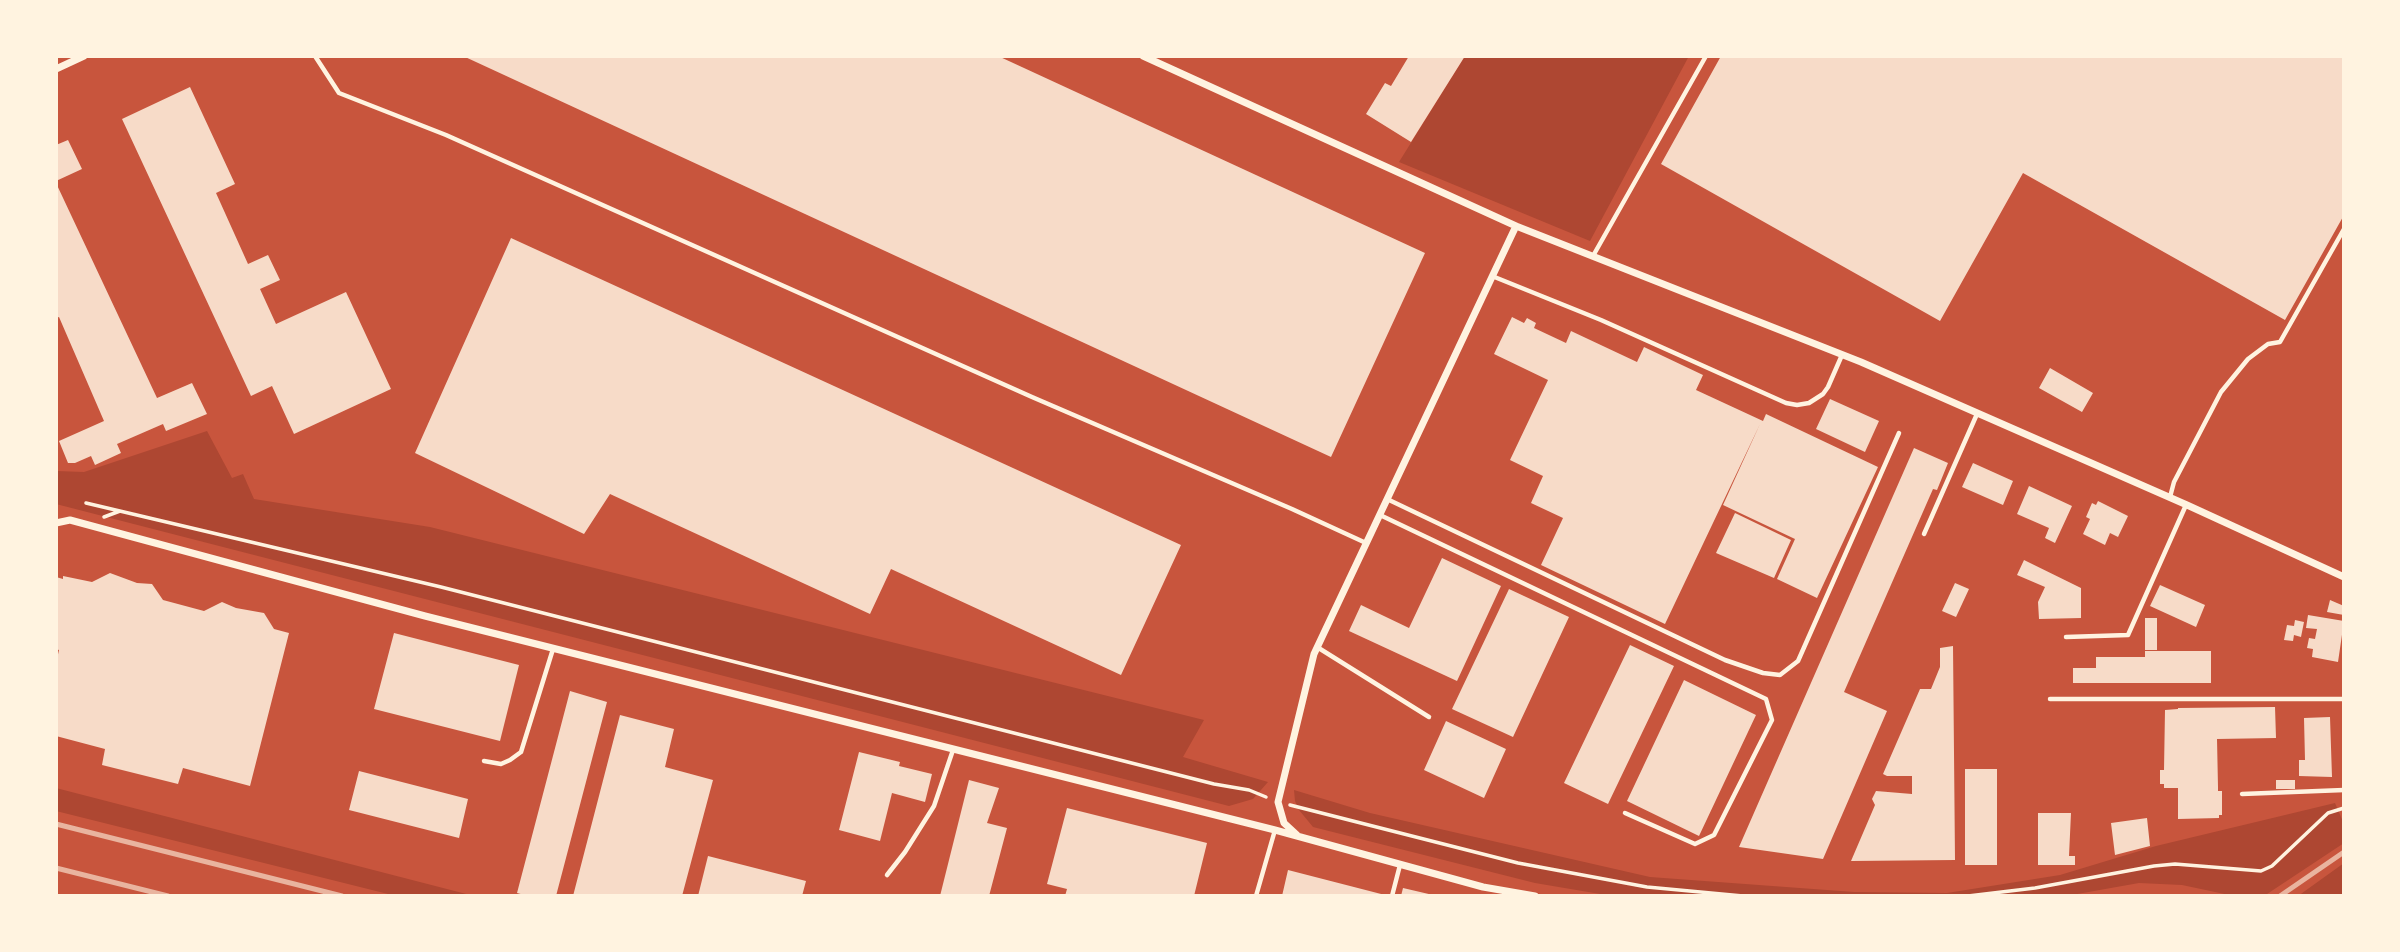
<!DOCTYPE html>
<style>
body{margin:0}
#map{position:relative;width:2400px;height:952px;overflow:hidden;background:#c8553d;font-family:"Fira Sans Condensed",sans-serif}
canvas{display:block}
.frame{position:absolute;inset:0;border:58px solid #fff3e0;pointer-events:none}
</style>
<div id="map">
<canvas width="2400" height="952"></canvas>
<div class="frame"></div>
</div>
<script>
const ctx = document.querySelector('canvas').getContext('2d');
ctx.lineJoin = 'round';
function fillPath(path, color) { ctx.fillStyle = color; ctx.fill(path, 'evenodd'); }
const poly = rows => new Path2D(rows.map(r => 'M' + r).join(''));
function trace(path, color, width, dash) { ctx.strokeStyle = color; ctx.lineWidth = width; ctx.lineCap = dash ? 'butt' : 'round'; ctx.setLineDash(dash || []); ctx.stroke(path); }
const green = poly([
 [1465,56,1689,56,1590,241,1399,162],
 [207,431,232,478,243,474,254,499,430,527,1204,720,1183,757,1268,782,1253,799,1229,806,56,504,56,471,84,472],
 [56,788,474,896,396,896,56,811],
 [1294,790,1370,813,1650,877,1854,892,1947,893,2060,875,2156,846,2335,803,2344,824,2344,843,2264,896,2234,896,2182,885,2139,883,2066,896,1612,896,1535,883,1313,827,1299,810,1295,801],
 [2344,863,2344,896,2298,896]
]);
const building = poly([
 [463,56,998,56,1425,253,1331,457],
 [1409,56,1465,56,1411,142,1366,114,1385,83,1391,86],
 [1721,56,2344,56,2344,215,2285,320,2023,173,1940,321,1661,164],
 [190,87,235,184,216,193,248,264,268,255,280,280,260,289,276,324,346,292,391,389,294,434,272,386,251,396,122,119],
 [68,140,82,169,56,181,56,145],
 [56,183,157,398,192,383,207,414,166,431,163,424,117,444,121,453,95,465,91,456,75,463,68,463,59,441,104,421,59,317,56,318],
 [511,238,1181,545,1121,675,891,569,870,614,610,494,584,534,415,453],
 [1512,317,1524,323,1527,318,1536,323,1534,328,1566,343,1571,331,1637,362,1644,347,1703,375,1696,390,1763,421,1766,414,1878,467,1817,598,1777,579,1795,539,1723,505,1760,424,1665,624,1541,565,1563,518,1531,503,1543,476,1510,460,1548,380,1494,354],
 [2050,368,2093,393,2082,412,2039,388],
 [1830,399,1879,421,1865,452,1816,429],
 [1914,448,1948,463,1937,490,1933,489,1844,692,1887,711,1823,859,1739,847],
 [1973,463,2013,481,2003,505,1962,487],
 [2029,486,2072,506,2055,543,2045,538,2049,528,2017,514],
 [2098,501,2128,516,2118,537,2110,533,2105,545,2083,534,2090,519,2086,517,2092,503,2096,505],
 [1735,513,1791,540,1774,578,1716,553],
 [1442,558,1501,586,1457,681,1349,631,1361,605,1409,628],
 [2024,560,2081,588,2081,618,2039,619,2038,602,2045,587,2017,575],
 [110,573,137,583,152,584,163,600,204,611,222,602,236,608,264,613,274,629,289,633,250,786,183,768,178,784,102,765,105,749,56,736,56,663,59,650,56,649,56,577,63,579,63,576,92,582],
 [1955,583,1969,589,1956,617,1942,611],
 [2160,585,2205,605,2196,627,2150,606],
 [1509,589,1569,617,1513,737,1452,709],
 [2330,600,2344,606,2344,615,2327,612],
 [2308,615,2344,621,2338,662,2312,657,2313,649,2307,648,2309,638,2315,639,2317,629,2306,628],
 [2145,618,2157,618,2157,650,2145,650],
 [2295,620,2304,622,2301,637,2294,635,2293,641,2284,640,2287,625,2294,626],
 [394,633,519,665,500,741,374,709],
 [1630,645,1674,666,1608,804,1564,783],
 [1953,646,1955,860,1851,861,1875,805,1872,799,1876,791,1912,794,1912,776,1887,776,1883,774,1920,689,1931,689,1940,667,1940,648],
 [2145,651,2211,651,2211,683,2073,683,2073,668,2096,668,2096,657,2145,657],
 [1684,680,1756,715,1699,836,1627,801],
 [570,691,607,702,556,896,528,896,517,893],
 [2275,707,2276,738,2217,739,2218,787,2218,791,2222,791,2222,815,2219,815,2219,818,2178,819,2178,788,2164,788,2164,784,2160,784,2160,770,2164,770,2165,710,2178,709,2178,708],
 [620,715,674,729,665,767,713,780,682,896,573,896],
 [2330,717,2332,777,2299,776,2299,760,2305,760,2304,718],
 [1446,721,1506,749,1484,798,1424,770],
 [859,752,900,762,899,766,932,774,925,802,892,793,880,841,839,830],
 [1965,769,1997,769,1997,865,1965,865],
 [359,771,468,799,459,838,349,810],
 [969,780,999,788,987,823,1007,828,989,896,940,896],
 [2276,780,2295,780,2295,789,2276,789],
 [1067,808,1207,843,1194,896,1065,896,1067,889,1047,884],
 [2038,813,2071,813,2069,856,2075,856,2075,865,2038,865],
 [2147,818,2150,846,2115,855,2111,823],
 [708,856,806,881,802,896,698,896],
 [1288,870,1385,895,1385,896,1282,896],
 [1403,888,1433,895,1433,896,1401,896]
]);
const path = poly([
 [86,503,441,587,1214,784,1249,790,1266,797],
 [104,517,120,511],
 [1290,805,1518,863,1647,887,1743,896],
 [1968,896,2035,888,2154,866,2175,864,2261,871,2272,866,2328,813,2344,808]
]);
const service = poly([
 [315,56,339,93,446,135,1032,397,1292,509,1366,543],
 [1593,256,1706,56],
 [1492,276,1601,320,1786,403,1797,405,1809,403,1823,394,1828,387,1842,355],
 [2170,497,2174,482,2221,392,2248,359,2268,344,2280,342,2344,229],
 [1387,499,1725,660,1763,673,1780,675,1798,661,1899,433],
 [1380,515,1766,699,1772,720,1714,835,1695,844,1625,813],
 [1924,534,1977,414],
 [2066,637,2128,635,2186,505],
 [1317,647,1429,717],
 [2050,699,2344,699],
 [484,761,501,764,510,760,521,752,553,649],
 [2242,794,2344,790],
 [887,875,905,852,934,806,953,750],
 [1256,896,1275,830],
 [1392,896,1400,865]
]);
const minor = poly([
 [1143,56,1516,226,1861,362,2187,505,2344,577],
 [56,69,84,56],
 [56,523,70,520,425,616,1275,830,1483,887,1535,896],
 [1297,835,1284,823,1278,802,1314,654,1516,226]
]);
const rail = poly([
 [56,824,342,896],
 [56,868,168,896],
 [2280,896,2344,852]
]);
fillPath(green, '#ae4732');
fillPath(building, '#f7dbc8');
trace(path, '#fff3e0', 3.5);
trace(service, '#fff3e0', 4.5);
trace(minor, '#fff3e0', 7);
trace(rail, '#e9b49f', 5);
</script>
